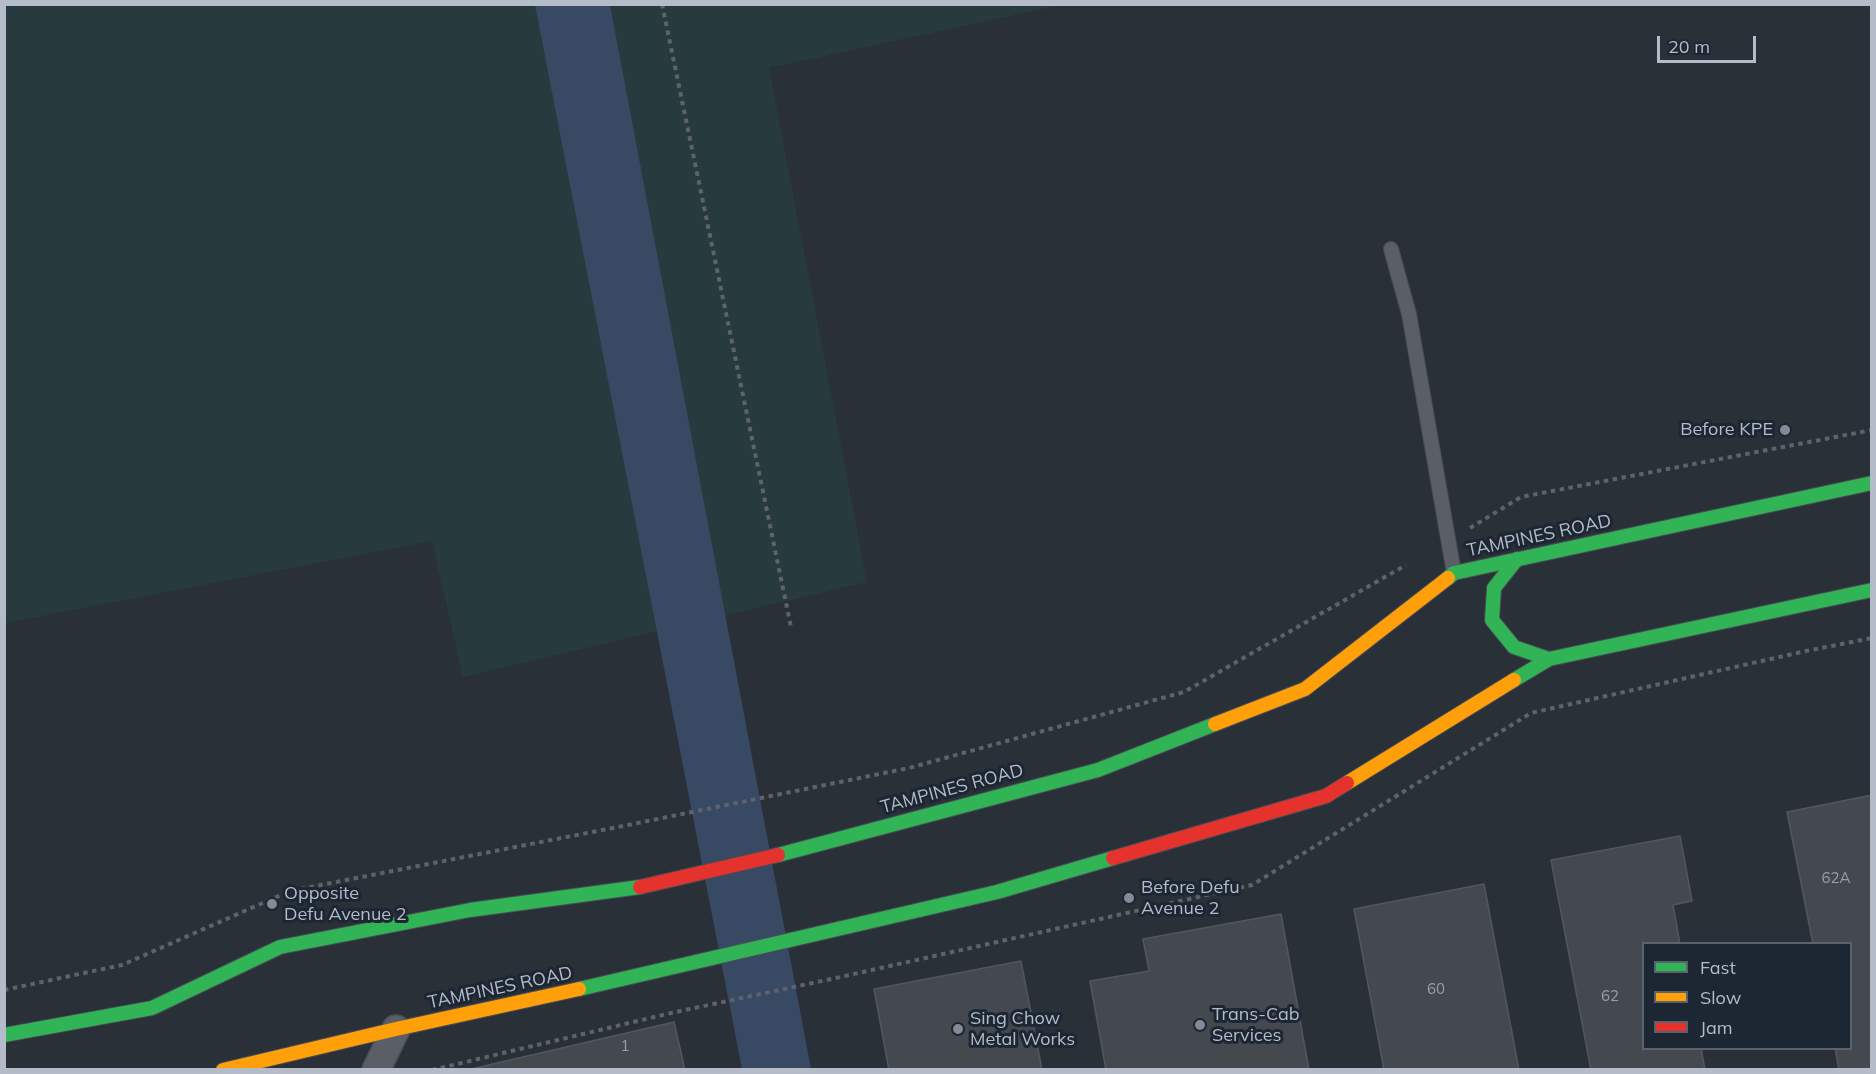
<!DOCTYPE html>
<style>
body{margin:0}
#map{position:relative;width:1876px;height:1074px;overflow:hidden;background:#2a3038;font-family:Mulish,sans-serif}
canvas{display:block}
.frame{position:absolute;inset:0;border:6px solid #b4bcc9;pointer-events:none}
.legend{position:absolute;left:1642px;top:942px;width:210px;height:108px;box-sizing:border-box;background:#1d2633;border:2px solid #59626f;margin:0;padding:8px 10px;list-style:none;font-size:18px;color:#b4bcc9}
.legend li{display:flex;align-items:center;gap:12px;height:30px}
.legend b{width:30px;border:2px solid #59626f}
.scale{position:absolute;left:1657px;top:36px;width:99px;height:27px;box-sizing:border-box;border:3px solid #b4bcc9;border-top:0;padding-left:8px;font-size:18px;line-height:21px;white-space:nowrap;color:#b4bcc9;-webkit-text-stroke:4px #1d2633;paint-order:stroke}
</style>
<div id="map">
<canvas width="1876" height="1074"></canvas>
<div class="frame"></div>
<ul class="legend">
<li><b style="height:8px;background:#30b455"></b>Fast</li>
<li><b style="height:8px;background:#ff9f0a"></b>Slow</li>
<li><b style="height:8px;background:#e5322d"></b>Jam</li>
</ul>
<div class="scale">20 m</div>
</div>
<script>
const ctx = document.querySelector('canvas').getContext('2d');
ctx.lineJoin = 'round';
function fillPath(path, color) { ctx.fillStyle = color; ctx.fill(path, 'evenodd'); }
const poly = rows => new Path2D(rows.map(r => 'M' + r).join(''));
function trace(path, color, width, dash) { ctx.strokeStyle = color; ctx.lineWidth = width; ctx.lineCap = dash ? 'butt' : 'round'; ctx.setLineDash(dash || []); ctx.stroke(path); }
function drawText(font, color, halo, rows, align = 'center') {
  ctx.font = font + ' Mulish,sans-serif'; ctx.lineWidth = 6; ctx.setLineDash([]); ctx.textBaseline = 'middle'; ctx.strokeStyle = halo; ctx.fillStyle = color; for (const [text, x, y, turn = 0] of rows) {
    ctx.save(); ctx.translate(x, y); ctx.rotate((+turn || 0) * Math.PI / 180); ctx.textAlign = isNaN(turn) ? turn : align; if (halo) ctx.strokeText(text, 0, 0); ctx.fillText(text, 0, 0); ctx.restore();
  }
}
const green = poly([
 [8,4,1061,5,769,68,867,582,463,677,432,541,5,623,5,6]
]);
const water = poly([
 [535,5,610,5,811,1069,742,1069]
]);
const building = poly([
 [1872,795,1872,1070,1839,1070,1835,1048,1850,1048,1850,944,1813,944,1787,812,1872,795],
 [1680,836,1692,901,1673,905,1680,944,1644,944,1644,1048,1701,1048,1705,1070,1591,1070,1551,860,1680,836],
 [1484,884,1519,1070,1384,1070,1354,909,1484,884],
 [1281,914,1309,1070,1106,1070,1090,981,1149,971,1143,939,1281,914],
 [1021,961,1042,1070,889,1070,874,989,1021,961],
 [674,1022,685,1070,467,1070,674,1022]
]);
const path = poly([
 [662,4,791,627],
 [1470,528,1521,497,1872,430],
 [4,990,122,965,290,891,623,826,909,768,1184,692,1406,565],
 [432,1070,671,1013,836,978,1252,885,1531,713,1806,651,1872,638]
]);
const lane = poly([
 [1391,249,1409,314,1454,573]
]);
const street = poly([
 [376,1070,396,1029]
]);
const fast = poly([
 [1517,559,1494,588,1492,620,1514,647,1549,659],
 [1448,578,1454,573,1872,483],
 [1514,680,1549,659,1872,590],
 [778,855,1098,770,1215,724],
 [579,989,997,892,1113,858],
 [4,1035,152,1008,280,947,470,910,640,887]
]);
const slow = poly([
 [1215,724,1305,689,1448,578],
 [1347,783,1514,680],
 [223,1070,396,1029,579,989]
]);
const jam = poly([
 [1113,858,1326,796,1347,783],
 [640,887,778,855]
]);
const markers = [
 [1785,430,6,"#848b96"],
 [1129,898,6,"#848b96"],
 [272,904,6,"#848b96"],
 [1200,1025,6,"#848b96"],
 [958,1029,6,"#848b96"]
];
const numberNames = [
 ["62A",1836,878],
 ["60",1436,989],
 ["62",1610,996],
 ["1",625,1046]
];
const poiNames = [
 ["Before KPE",1773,430,"right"],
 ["Before Defu",1141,888],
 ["Avenue 2",1141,909],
 ["Opposite",284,894],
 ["Defu Avenue 2",284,915],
 ["Trans-Cab",1212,1015],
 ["Services",1212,1036],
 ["Sing Chow",970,1019],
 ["Metal Works",970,1040]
];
const streetNames = [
 ["TAMPINES ROAD",1539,536,-12],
 ["TAMPINES ROAD",952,789,-15],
 ["TAMPINES ROAD",500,988,-12]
];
fillPath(green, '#273a3e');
fillPath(water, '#384963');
fillPath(building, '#444950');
trace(building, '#52575f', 1.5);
trace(lane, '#484c53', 16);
trace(street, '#484c53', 30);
trace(fast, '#484c55', 16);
trace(slow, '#484c55', 16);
trace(jam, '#484c55', 16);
trace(path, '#5d636a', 4, [4.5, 4.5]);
trace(lane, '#5a5e66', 14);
trace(street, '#5a5e66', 27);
trace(fast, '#30b455', 14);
trace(slow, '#ff9f0a', 14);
trace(jam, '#e5322d', 14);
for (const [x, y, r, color] of markers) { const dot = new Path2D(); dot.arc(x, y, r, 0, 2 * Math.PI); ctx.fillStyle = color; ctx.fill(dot); trace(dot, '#1d2633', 2); }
drawText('15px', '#989fab', null, numberNames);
drawText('18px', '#b4bcc9', '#1d2633', poiNames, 'left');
drawText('18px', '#b4bcc9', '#1d2633', streetNames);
</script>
